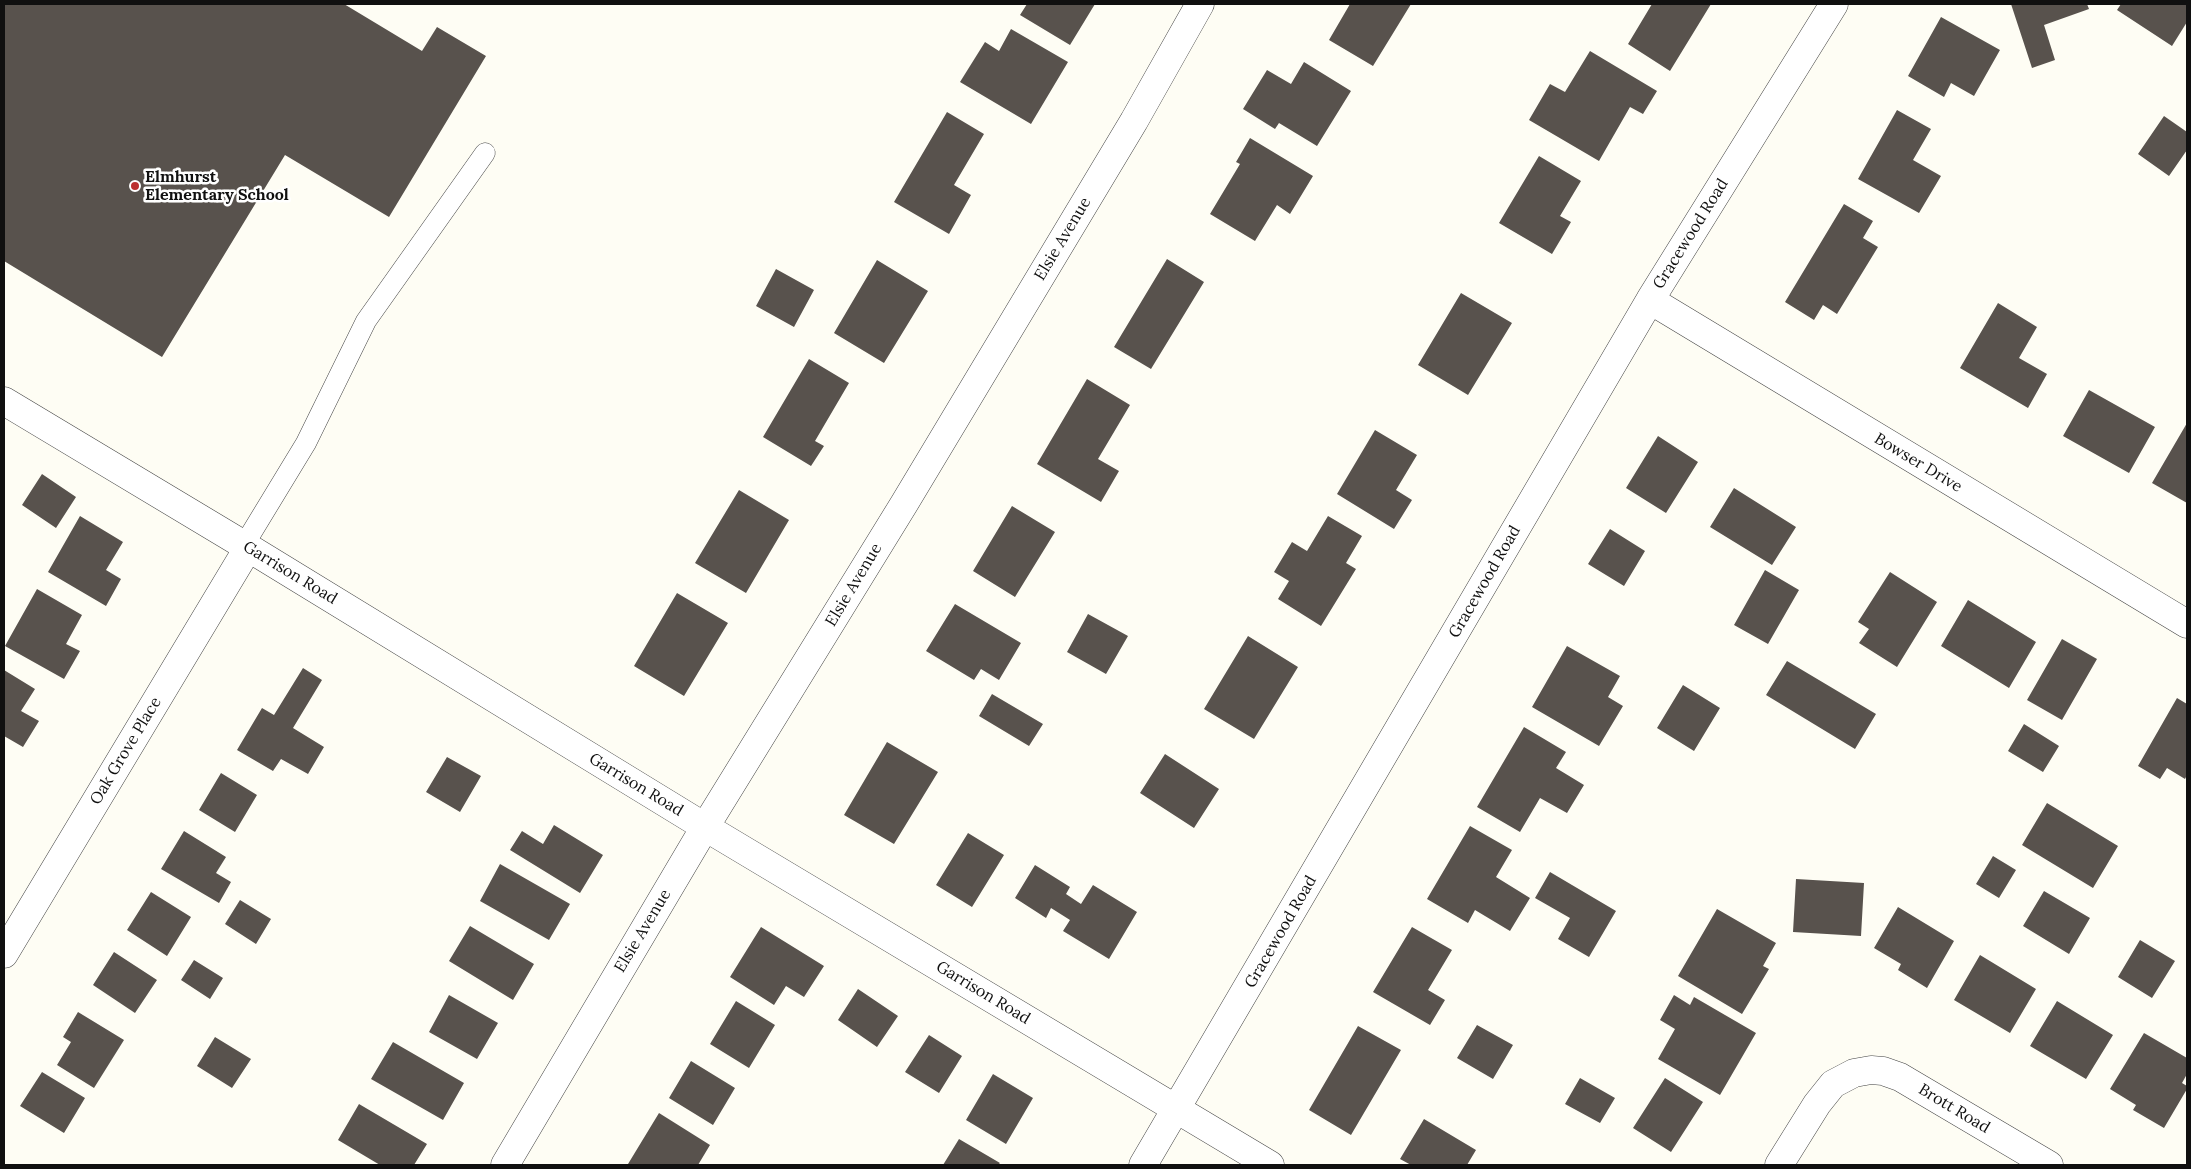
<!DOCTYPE html>
<style>
body{margin:0}
#map{position:relative;width:2191px;height:1169px;overflow:hidden;background:#fefdf4;font-family:Lora,serif}
canvas{display:block}
.frame{position:absolute;inset:0;border:5px solid #101010;pointer-events:none}
</style>
<div id="map">
<canvas width="2191" height="1169"></canvas>
<div class="frame"></div>
</div>
<script>
const ctx = document.querySelector('canvas').getContext('2d');
ctx.lineJoin = 'round';
function fillPath(path, color) { ctx.fillStyle = color; ctx.fill(path, 'evenodd'); }
const poly = rows => new Path2D(rows.map(r => 'M' + r).join(''));
function trace(path, color, width, dash) { ctx.strokeStyle = color; ctx.lineWidth = width; ctx.lineCap = dash ? 'butt' : 'round'; ctx.setLineDash(dash || []); ctx.stroke(path); }
function drawText(font, color, halo, rows, align = 'center') {
  ctx.font = font + ' Lora,serif'; ctx.lineWidth = 5; ctx.setLineDash([]); ctx.textBaseline = 'middle'; ctx.strokeStyle = halo; ctx.fillStyle = color; for (const [text, x, y, turn = 0] of rows) {
    ctx.save(); ctx.translate(x, y); ctx.rotate((+turn || 0) * Math.PI / 180); ctx.textAlign = isNaN(turn) ? turn : align; if (halo) ctx.strokeText(text, 0, 0); ctx.fillText(text, 0, 0); ctx.restore();
  }
}
const building = poly([
 [4,4,344,4,422,51,437,27,486,56,389,217,285,155,162,357,4,261],
 [1027,4,1095,4,1070,45,1020,15],
 [1350,4,1411,4,1373,66,1329,40],
 [1652,4,1711,4,1670,71,1628,44],
 [2011,4,2087,4,2089,9,2044,25,2055,60,2032,68],
 [2121,4,2187,4,2187,22,2172,46,2117,10],
 [1941,17,2000,50,1974,96,1951,83,1944,97,1908,76],
 [1011,29,1068,62,1031,124,960,82,985,42,999,51],
 [1590,51,1657,91,1643,114,1630,107,1599,161,1529,120,1550,84,1565,92],
 [1304,62,1351,91,1317,146,1279,123,1275,129,1243,109,1267,70,1291,84],
 [1897,110,1931,129,1913,160,1941,176,1919,213,1858,179],
 [947,112,984,134,954,185,971,195,949,234,894,202],
 [2164,116,2187,132,2187,150,2169,176,2138,154],
 [1250,138,1313,176,1290,214,1277,205,1255,241,1210,214,1240,164,1236,162],
 [1539,156,1581,181,1560,216,1571,222,1552,254,1499,223],
 [1844,204,1873,221,1863,238,1878,247,1837,314,1823,305,1814,320,1785,302],
 [1167,259,1204,282,1151,369,1114,347],
 [877,260,928,291,884,363,834,333],
 [776,269,814,290,794,327,756,306],
 [1461,293,1512,323,1468,395,1418,365],
 [1998,303,2037,327,2019,358,2047,374,2028,408,1960,368],
 [809,359,849,383,815,441,824,446,811,466,763,437],
 [1087,379,1130,405,1098,459,1119,471,1101,502,1037,464],
 [2089,390,2155,427,2129,473,2063,436],
 [2187,423,2187,503,2152,483],
 [1375,430,1417,455,1396,490,1412,500,1394,529,1337,494],
 [1658,436,1698,462,1666,513,1626,488],
 [42,474,76,497,56,528,22,505],
 [1734,488,1796,527,1772,565,1710,527],
 [739,490,789,520,746,593,695,563],
 [1012,506,1055,532,1015,597,973,571],
 [80,516,123,542,106,570,121,579,106,606,48,572],
 [1328,516,1362,536,1346,563,1356,569,1321,626,1278,599,1289,581,1274,572,1292,542,1307,551],
 [1610,529,1645,551,1624,586,1588,564],
 [1765,570,1799,590,1768,644,1734,625],
 [1890,572,1937,602,1897,667,1859,643,1869,629,1858,622],
 [37,589,82,615,66,644,80,651,64,679,5,646],
 [677,593,728,623,684,696,634,666],
 [1968,600,2036,642,2009,688,1941,646],
 [955,604,1021,643,999,680,981,669,974,680,926,651],
 [1088,614,1128,636,1106,674,1067,652],
 [1248,636,1298,667,1254,739,1204,709],
 [2062,639,2097,659,2062,720,2027,700],
 [1567,646,1620,676,1608,697,1623,706,1599,746,1532,707],
 [1787,661,1876,714,1855,749,1766,695],
 [303,668,322,680,293,728,324,747,308,774,281,759,273,771,237,750,262,708,274,715],
 [4,670,35,689,21,711,39,721,23,747,4,736],
 [1683,685,1720,708,1694,751,1657,728],
 [992,694,1043,724,1029,746,979,716],
 [2177,698,2187,704,2187,775,2185,779,2167,768,2160,779,2138,766],
 [2024,724,2059,746,2043,772,2008,751],
 [1524,727,1566,752,1556,768,1584,785,1567,813,1540,798,1520,832,1477,807],
 [887,742,938,772,894,844,844,815],
 [1165,754,1219,789,1194,828,1140,793],
 [447,757,481,776,460,812,426,792],
 [221,773,257,795,235,832,199,810],
 [2047,803,2118,846,2093,888,2022,845],
 [554,825,603,855,580,893,510,850,522,831,543,844],
 [1470,826,1512,850,1496,877,1530,898,1510,931,1475,910,1468,923,1427,899],
 [184,831,226,857,216,873,231,882,219,903,161,869],
 [968,833,1004,855,972,907,936,885],
 [1993,856,2016,870,1999,898,1976,884],
 [500,864,570,904,549,940,480,901],
 [1035,865,1070,887,1066,894,1081,904,1093,885,1137,912,1109,959,1063,931,1070,920,1051,908,1046,918,1015,898],
 [1550,872,1616,911,1589,957,1558,939,1570,918,1535,898],
 [1796,879,1864,883,1861,936,1793,932],
 [2044,891,2090,918,2069,954,2023,926],
 [151,892,191,917,167,956,127,930],
 [240,900,271,919,256,944,225,924],
 [1898,907,1954,941,1927,988,1898,970,1901,964,1874,948],
 [1717,909,1776,943,1763,966,1769,969,1742,1014,1678,976],
 [470,926,534,964,513,1000,449,961],
 [761,927,824,966,804,997,786,986,774,1005,730,977],
 [1412,927,1452,950,1428,990,1445,1000,1430,1025,1373,992],
 [2140,940,2175,961,2152,998,2118,977],
 [114,952,157,980,135,1013,93,985],
 [1980,955,2036,989,2010,1033,1954,1000],
 [194,960,223,978,210,999,181,980],
 [858,989,898,1016,877,1047,838,1020],
 [449,995,498,1023,477,1059,429,1032],
 [1674,995,1690,1005,1694,997,1756,1033,1720,1095,1658,1059,1675,1029,1660,1020],
 [736,1001,775,1025,749,1068,710,1044],
 [2057,1001,2113,1035,2086,1079,2030,1046],
 [78,1012,124,1040,94,1088,57,1065,71,1042,63,1037],
 [1477,1025,1513,1045,1493,1079,1457,1058],
 [1358,1026,1401,1050,1351,1135,1309,1110],
 [2144,1033,2187,1058,2187,1074,2182,1083,2187,1086,2187,1089,2164,1128,2133,1110,2136,1105,2110,1089],
 [929,1035,962,1056,939,1093,905,1072],
 [215,1037,251,1059,232,1088,197,1066],
 [393,1042,464,1083,443,1120,371,1079],
 [691,1061,735,1088,713,1125,669,1098],
 [42,1072,85,1098,64,1133,20,1106],
 [993,1074,1033,1098,1006,1144,966,1120],
 [1580,1078,1615,1098,1600,1123,1565,1104],
 [1665,1078,1703,1102,1671,1152,1633,1128],
 [359,1104,427,1144,414,1165,380,1165,338,1140],
 [659,1113,710,1145,698,1165,628,1164],
 [1424,1119,1476,1150,1467,1165,1411,1165,1400,1159],
 [959,1139,1000,1163,998,1165,943,1165]
]);
const service = poly([
 [244,545,306,443,366,321,485,153]
]);
const minor = poly([
 [1650,300,2187,624],
 [4,401,244,545,705,827,1270,1165],
 [4,954,248,548],
 [505,1165,705,827,904,504,1134,121,1200,4],
 [1143,1165,1650,300,1834,4],
 [1779,1165,1817,1104,1833,1084,1854,1073,1871,1070,1883,1071,1900,1077,2049,1165]
]);
const markers = [
 [135,186,5,"#bb2e2e"]
];
const poiNames = [
 ["Elmhurst",145,177],
 ["Elementary School",145,195]
];
const streetNames = [
 ["Gracewood Road",1691,234,-58],
 ["Elsie Avenue",1063,239,-59],
 ["Bowser Drive",1918,463,31],
 ["Garrison Road",290,573,31],
 ["Gracewood Road",1485,582,-60],
 ["Elsie Avenue",854,585,-59],
 ["Oak Grove Place",126,751,-59],
 ["Garrison Road",636,785,31],
 ["Elsie Avenue",643,931,-59],
 ["Gracewood Road",1281,932,-60],
 ["Garrison Road",983,993,31],
 ["Brott Road",1954,1109,31]
];
fillPath(building, '#58524d');
trace(service, '#434343', 21);
trace(minor, '#434343', 29);
trace(service, '#fff', 20);
trace(minor, '#fff', 28);
for (const [x, y, r, color] of markers) { const dot = new Path2D(); dot.arc(x, y, r, 0, 2 * Math.PI); ctx.fillStyle = color; ctx.fill(dot); trace(dot, '#fff', 2); }
drawText('bold 16px', '#101010', '#fff', poiNames, 'left');
drawText('16px', '#101010', '#fff', streetNames);
</script>
